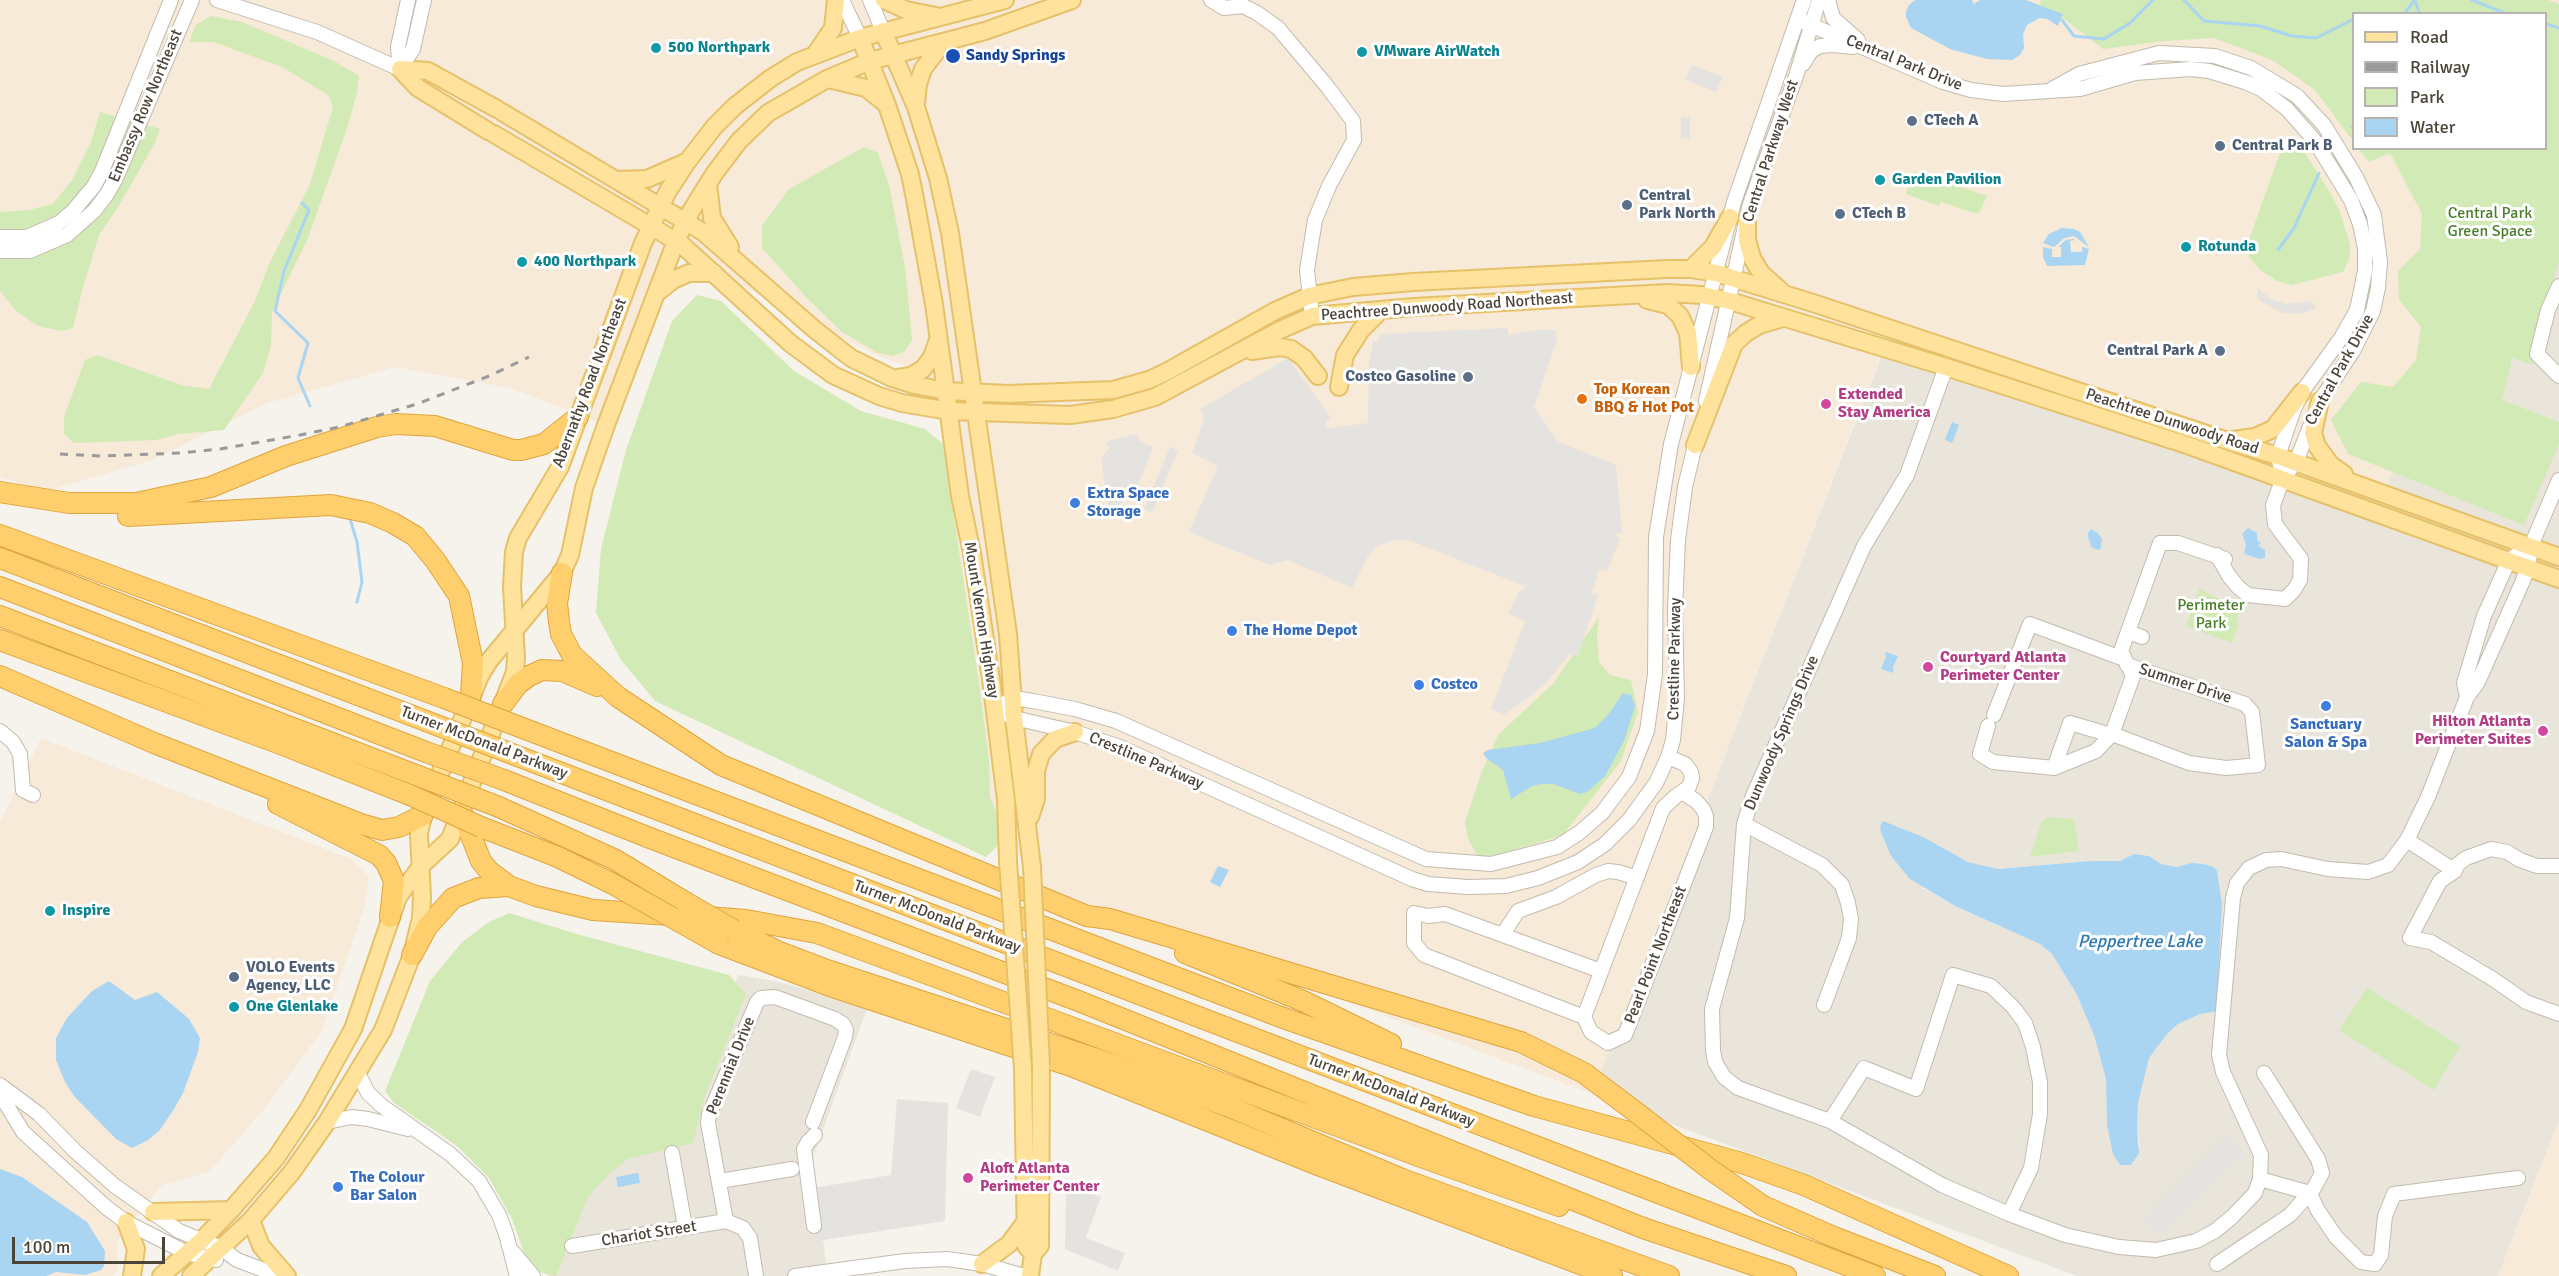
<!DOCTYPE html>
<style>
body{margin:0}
#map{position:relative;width:2559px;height:1276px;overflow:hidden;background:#f6f3ec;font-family:Signika,sans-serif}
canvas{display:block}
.legend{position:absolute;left:2352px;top:12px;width:195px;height:138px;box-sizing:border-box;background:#fff;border:2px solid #b7b4b0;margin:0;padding:8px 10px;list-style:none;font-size:18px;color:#4b4439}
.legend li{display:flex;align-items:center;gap:12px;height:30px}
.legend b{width:30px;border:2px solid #b7b4b0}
.scale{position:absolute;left:12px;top:1237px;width:153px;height:27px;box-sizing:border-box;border:3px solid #4b4439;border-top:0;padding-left:8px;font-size:18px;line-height:21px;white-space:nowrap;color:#4b4439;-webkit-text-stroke:4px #fff;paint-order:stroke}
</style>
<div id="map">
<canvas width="2559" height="1276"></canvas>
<ul class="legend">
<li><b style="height:8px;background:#ffe39c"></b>Road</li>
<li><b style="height:8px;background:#9a9a9a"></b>Railway</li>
<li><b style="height:16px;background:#d2eab5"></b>Park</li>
<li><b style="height:16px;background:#a9d4f2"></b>Water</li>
</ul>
<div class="scale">100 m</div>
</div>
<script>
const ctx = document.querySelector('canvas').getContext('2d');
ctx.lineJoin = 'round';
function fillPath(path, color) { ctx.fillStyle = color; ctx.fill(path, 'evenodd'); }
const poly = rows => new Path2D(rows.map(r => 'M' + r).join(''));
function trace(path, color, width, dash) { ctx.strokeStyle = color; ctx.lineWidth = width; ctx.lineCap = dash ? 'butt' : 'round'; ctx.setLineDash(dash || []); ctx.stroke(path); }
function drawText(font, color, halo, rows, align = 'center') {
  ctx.font = font + ' Signika,sans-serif'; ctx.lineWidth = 6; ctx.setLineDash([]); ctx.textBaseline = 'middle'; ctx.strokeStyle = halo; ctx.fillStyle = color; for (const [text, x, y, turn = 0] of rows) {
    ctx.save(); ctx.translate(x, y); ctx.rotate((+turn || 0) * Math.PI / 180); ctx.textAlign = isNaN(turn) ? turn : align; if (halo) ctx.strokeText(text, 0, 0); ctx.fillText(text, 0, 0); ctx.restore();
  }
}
const residential = poly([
 [2559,127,2559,1121,2498,1276,2077,1276,1592,1094,1888,339,2380,498],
 [2134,854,2149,856,2161,864,2176,867,2191,863,2214,1012,2200,1014,2178,1024,2167,1034,2149,1058,2138,1103,2137,1129,2140,1147,2107,1125,2106,1079,2094,1035,2076,993,2052,954,2040,944,1955,906,1923,888,1954,856,1968,862,1998,869,2090,861,2120,861],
 [738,975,775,981,868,1006,813,1157,827,1271,790,1276,547,1276,611,1112,692,1113]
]);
const commercial = poly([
 [0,0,2559,0,2559,127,2380,498,1887,339,1592,1094,1039,885,1007,837,990,797,989,760,979,683,943,444,973,393,869,352,665,246,598,422,510,388,396,367,267,403,152,460,47,491,0,477],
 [2354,14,2546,14,2546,148,2354,148],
 [41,738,351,859,369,876,365,906,321,1032,265,1108,209,1172,162,1185,118,1240,118,1271,112,1276,0,1276,0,822],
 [2559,1121,2559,1276,2498,1276,2528,1202]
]);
const green = poly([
 [2041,0,2548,0,2559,4,2559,262,2532,341,2534,365,2512,358,2502,400,2559,422,2559,444,2524,525,2348,454,2331,420,2361,382,2393,387,2416,360,2421,327,2399,300,2398,271,2420,249,2422,214,2390,153,2369,162,2359,149,2546,148,2546,14,2354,14,2353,141,2315,90,2272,60,2214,38,2164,41,2103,49,2062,17,2040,5],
 [211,16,242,22,334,61,359,76,357,93,347,128,308,238,272,312,271,345,263,373,224,430,179,434,156,440,74,443,64,434,64,417,85,360,97,355,181,385,209,389,255,301,270,262,310,184,333,107,328,95,284,68,214,42,189,42,196,25],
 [100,112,160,129,155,143,118,207,99,235,83,287,73,328,61,331,38,326,16,311,0,291,0,212,29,210,53,204,72,180,91,142],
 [2289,140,2298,142,2331,194,2340,212,2350,245,2350,257,2343,272,2292,285,2277,281,2260,270,2249,257,2248,243,2278,158],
 [864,147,878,153,889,185,905,267,912,340,904,352,892,356,878,353,842,332,808,299,762,248,762,226,789,189],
 [1914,171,1987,196,1979,213,1974,213,1941,202,1939,206,1906,194],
 [697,295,721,301,794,371,861,411,925,429,943,444,979,683,989,760,990,797,1007,837,986,857,655,701,621,660,596,613,601,549,626,450,672,321],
 [2199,589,2241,609,2236,621,2239,623,2232,643,2186,626],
 [1599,617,1597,636,1599,662,1610,675,1631,680,1638,712,1621,761,1563,835,1496,855,1478,857,1468,839,1465,822,1481,774,1498,735,1553,684],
 [2048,817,2074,819,2079,851,2030,857,2042,821],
 [509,913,577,934,729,975,746,994,705,1096,693,1143,628,1159,607,1176,588,1197,556,1276,539,1272,524,1253,512,1219,489,1178,457,1146,394,1103,385,1091,430,981,462,942,489,922],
 [2367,988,2460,1046,2434,1090,2339,1030]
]);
const parking = poly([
 [1692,65,1723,77,1716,92,1686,80],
 [1681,116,1690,118,1690,138,1681,139],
 [2258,289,2271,299,2286,304,2312,301,2316,309,2299,314,2282,313,2257,299],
 [1508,328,1508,335,1537,330,1556,330,1557,340,1534,407,1558,442,1616,465,1622,533,1614,534,1620,539,1607,571,1599,569,1592,593,1598,595,1578,656,1570,654,1546,683,1528,698,1503,715,1491,709,1525,622,1508,613,1519,592,1527,587,1409,540,1394,540,1376,547,1368,556,1352,588,1288,560,1270,565,1189,532,1218,466,1192,453,1204,419,1200,409,1288,358,1332,419,1326,421,1325,426,1329,428,1368,423,1369,364,1373,341,1379,341,1380,334],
 [1136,434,1141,442,1153,447,1133,497,1127,495,1117,510,1109,511,1101,459,1110,448,1106,444,1110,440],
 [1170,447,1178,450,1152,513,1144,509],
 [971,1069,995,1077,980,1117,956,1108],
 [897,1099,948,1103,945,1221,817,1241,813,1188,891,1175],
 [2226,1135,2244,1153,2162,1236,2144,1218],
 [1066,1185,1101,1197,1086,1238,1125,1253,1118,1271,1065,1249]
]);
const water = poly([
 [1915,0,1972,0,1974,4,1980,0,2026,0,2063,14,2058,26,2047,19,2039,18,2027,25,2023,34,2024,48,2020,55,2012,60,1987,59,1950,49,1911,28,1906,17,1906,11,1909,5],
 [2062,228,2074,229,2080,232,2089,247,2074,236,2064,238,2054,247,2043,243,2049,234],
 [2073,239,2075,240,2070,241,2071,252,2082,252,2082,247,2089,249,2085,265,2047,266,2043,257,2043,247,2052,249,2052,257,2061,257,2061,247,2058,247,2066,240],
 [1952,422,1959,425,1952,443,1945,440],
 [2248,528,2257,533,2257,540,2261,543,2258,546,2265,550,2265,558,2260,559,2244,554,2246,544,2242,534],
 [2091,529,2098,533,2102,539,2101,548,2098,550,2092,548,2088,537,2088,533],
 [1885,652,1898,656,1893,667,1894,673,1881,669,1886,657],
 [1623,693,1631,695,1635,706,1624,741,1605,776,1587,792,1580,794,1553,784,1542,784,1532,786,1511,799,1503,770,1486,758,1483,753,1488,750,1540,743,1595,728,1608,715],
 [1883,821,1923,837,1968,862,1998,869,2090,861,2120,861,2134,854,2149,856,2161,864,2176,867,2191,863,2203,864,2214,867,2217,871,2222,904,2217,1005,2214,1012,2200,1014,2178,1024,2167,1034,2149,1058,2138,1103,2137,1129,2139,1153,2131,1165,2120,1165,2113,1154,2107,1125,2106,1079,2094,1035,2076,993,2052,954,2040,944,1955,906,1910,879,1891,856,1881,832,1880,826],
 [1218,866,1229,870,1220,887,1210,882],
 [109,981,135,1000,157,992,189,1019,200,1038,198,1052,183,1093,174,1109,159,1131,148,1140,132,1148,116,1139,74,1096,65,1082,56,1060,56,1038,67,1018,92,991],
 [0,1169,22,1177,87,1222,105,1251,104,1266,101,1270,85,1275,56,1272,46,1276,0,1276],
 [638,1173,640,1183,618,1187,616,1177]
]);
const stream = poly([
 [2184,0,2204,21,2260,26,2292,36,2316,38,2354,19],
 [2472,0,2507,14],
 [2415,1,2420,14],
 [2404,14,2414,1],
 [2062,20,2074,36,2104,39,2130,23,2153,0],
 [2546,24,2559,28],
 [2352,127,2354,127],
 [302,203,309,210,284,271,275,311,308,343,298,378,310,406],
 [2278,250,2294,228,2319,173],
 [349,515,357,542,362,582,357,602]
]);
const minor = poly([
 [217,0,317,32,400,69],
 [842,0,860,38],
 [870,0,883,31],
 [1211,0,1224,8,1243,6],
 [1240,0,1243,6,1257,13,1278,28,1326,85,1353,121,1354,140,1329,186,1315,220,1307,270,1312,316],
 [1828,0,1833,18,1858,40],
 [1804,22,1943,82,1971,90,2003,94,2080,89,2135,73,2191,69,2209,71,2245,82,2261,89,2287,109,2315,141,2351,200,2360,224,2365,248,2365,271,2357,310,2341,338,2302,392,2294,409,2278,456,2283,478],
 [1803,64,1811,51,1820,46,1834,45,1853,47],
 [400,69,413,49,424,0],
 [400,69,398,47,408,0],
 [2052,89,2079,74,2159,53,2215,56,2251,68,2297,96,2324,125,2356,177,2374,215,2380,262,2378,288,2373,311,2353,351,2320,401,2296,462,2283,478,2273,505,2275,524,2301,559,2300,580,2294,590,2285,599,2248,595,2238,587,2229,576,2217,555],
 [0,237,27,237,59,223,73,211,94,186,102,171,171,0],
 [0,251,30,251,67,235,95,210,107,194,116,178,192,0],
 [2559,286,2548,310,2537,354,2559,376],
 [1946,367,1907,475,1864,546,1752,798,1744,824,1737,918,1712,1009,1713,1050,1715,1062,1724,1077,1738,1088,1830,1121,1942,1185,2009,1214,2065,1235,2119,1247,2156,1250,2196,1241,2215,1231,2232,1217,2255,1193,2260,1179,2261,1155,2223,1072,2219,1055,2233,898,2237,883,2249,868,2266,860,2281,859,2328,869,2368,872,2388,865,2407,840,2428,797,2467,697,2478,682,2522,583,2528,567,2531,546,2559,480],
 [1706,401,1750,204,1796,76,1819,0],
 [2128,632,2142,637],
 [2467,697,2464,683,2484,616,2509,560,2531,546],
 [1005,703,1014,698,1033,701,1075,709,1116,721,1426,859,1491,864,1557,847,1579,833,1602,813,1629,777,1647,731,1655,674,1656,537,1671,444,1734,202,1804,0],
 [995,708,1014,718,1075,732,1120,747,1412,879,1428,884,1468,887,1506,886,1538,878,1578,862,1605,844,1629,820,1656,783,1668,757,1673,740,1677,698,1675,609,1678,540,1685,487,1697,437],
 [1994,715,2030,624,2124,659],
 [1988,726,1980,754,1993,762,2054,768,2096,751,2112,734,2133,676,2121,651,2160,543,2178,543,2225,559],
 [0,731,13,742,20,754,23,790,33,795],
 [2112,734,2189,763,2226,768,2258,765,2252,712,2245,704,2127,665],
 [1668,757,1685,764,1691,772,1692,778,1689,787,1676,796,1663,808,1584,1017,1591,1032,1608,1043,1625,1035,1706,827,1706,816,1703,809,1696,801,1682,792],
 [2054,768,2070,723,2111,735],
 [1744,824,1822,865,1842,885,1848,903,1851,919,1849,938,1824,1005],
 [2407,840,2455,871],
 [2559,866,2537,866,2520,860,2507,852,2491,849,2466,858,2457,865,2455,871,2440,881,2410,938,2431,942,2493,979,2526,1002,2559,1014],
 [1414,913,1414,943,1424,955,1584,1017],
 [1414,913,1428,916,1445,914,1601,971],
 [1503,934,1518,911,1556,897,1596,875,1608,871,1618,872,1637,878],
 [358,1073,368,1093,382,1106,450,1154,479,1181,499,1215,506,1234,517,1276],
 [0,1085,39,1114,75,1151,115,1186,179,1231,221,1248,237,1260,280,1276],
 [0,1094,23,1132,107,1208,126,1222,187,1253,216,1260],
 [1830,1121,1864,1068,1916,1089,1953,975,1991,986,2013,1007,2025,1023,2033,1047,2040,1082,2040,1114,2031,1168,2009,1214],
 [327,1122,352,1117,368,1119,408,1129],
 [672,1153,685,1227],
 [2260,1179,2310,1193,2317,1209,2336,1237,2361,1262,2375,1264,2381,1255,2385,1216,2394,1194,2518,1178],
 [720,1181,792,1169],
 [726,1221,708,1123,709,1115,757,1002,761,998,775,997,835,1019,843,1024,846,1030,845,1037,813,1122],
 [814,1226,804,1149,808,1142,815,1135],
 [572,1246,726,1221,743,1228,750,1238,756,1276],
 [513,1252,533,1276],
 [2217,1264,2290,1215,2314,1188,2322,1173,2318,1159,2264,1073],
 [795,1276,905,1261,947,1259,982,1264,1024,1276]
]);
const major = poly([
 [884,0,906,10,936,16],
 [883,31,916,107,938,178,950,233,1008,634,1014,718,1032,867],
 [860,38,887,105,910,174,915,199,934,304,960,496,972,553,991,679,1006,800,1008,861],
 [816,53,833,28,836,0],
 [400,69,418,88,488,131],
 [400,69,428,71,497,109],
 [828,79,866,88,886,104],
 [916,103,918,84,923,69,943,43],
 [502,112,703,232,814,329,851,358,892,378,914,385,947,391,1008,394,1113,390,1149,380,1168,371,1275,311,1309,296,1353,287,1413,282,1667,269,1691,269,1716,273,1813,303,2228,441,2278,456,2559,557],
 [494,134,681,244,790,343,833,375,879,396,902,403,949,411,1070,415,1113,409,1155,397,1280,330,1312,316,1414,307,1667,293,1702,295,1730,301,1946,367,2190,446,2559,579],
 [616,180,647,179,686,162],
 [708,184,712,218,730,247],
 [1747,220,1747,240,1752,258,1761,273,1781,291],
 [1691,269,1713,247,1730,217],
 [658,292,673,280,689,273,714,273],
 [1647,300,1668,305,1680,316,1688,333,1691,367],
 [1252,351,1279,347,1291,349,1304,358,1318,376],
 [898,378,911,376,923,369,932,357,938,340],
 [1339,387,1345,355,1361,330,1381,310],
 [2320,401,2313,433,2317,446,2331,465,2344,474],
 [2233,440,2255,437,2273,429,2302,392],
 [1695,445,1734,344,1746,333,1759,325,1783,318],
 [1030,817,1036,799,1036,771,1041,754,1055,739,1075,732],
 [1023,1069,1026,1246,1033,1254],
 [153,1212,231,1210],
 [251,1220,261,1246,287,1276],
 [126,1222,136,1249,132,1276],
 [982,1264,1009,1244,1026,1221],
 [161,1276,201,1241,231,1210,276,1158,308,1110,353,1029,398,897,422,865,450,839,515,672,516,658,512,586,514,552,518,538,560,467,643,243,668,191,687,162,714,127,735,106,771,78,797,62,860,38,1005,0],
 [191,1276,251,1220,292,1172,327,1122,383,1030,412,955,421,918,422,897,419,834,423,815,480,676,489,661,562,573,570,555,584,488,606,425,676,241,691,211,714,174,739,141,768,113,827,79,870,61,985,31,1072,0],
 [1030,1276,1033,1254,1040,1246,1041,1066]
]);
const highway = poly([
 [0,492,69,503,136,503,211,487,286,456,377,427,396,424,435,426,513,450,521,450,544,444,578,417],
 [128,516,331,505,370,513,393,523,415,536,435,560,459,596,473,663,471,695],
 [0,535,444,698],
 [0,558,439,726],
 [562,573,557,603,559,622,561,634,572,655,618,697,721,765,1087,916,1110,919,1521,1042,1584,1073,1637,1113],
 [0,587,426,752],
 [0,616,416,775],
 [0,640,278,743,410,795],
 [0,676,154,743,361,824,382,830,399,827,423,815],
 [503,704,518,684,529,676,542,670,562,671,597,686],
 [533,732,1278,1016,1534,1106,1742,1163,1804,1185,2008,1276],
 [507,752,1875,1276],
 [504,780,650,838,1081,1002,1643,1228,1786,1276],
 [278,804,379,855,386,863,394,881,390,917],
 [499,807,614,859,685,902],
 [462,813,481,861,489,871,509,886,536,896,593,910,670,915],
 [481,827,558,857,611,883],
 [708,917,746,920,817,933,1424,1158,1559,1206],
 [734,930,777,951,827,970,1109,1063,1227,1106,1402,1179,1669,1276],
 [719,944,830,986,1071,1066,1318,1165,1612,1276],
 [1185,953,1303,1001,1391,1044],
 [412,955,427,927,453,898,479,888,509,886],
 [1763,1206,1834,1237,1935,1276]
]);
const rail = poly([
 [60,454,101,456,181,453,220,449,300,435,339,427,417,404,489,376,529,357]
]);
const majorBridge = poly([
 [1008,861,1023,1069],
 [1032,867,1041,1066]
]);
const highwayBridge = poly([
 [444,698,533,732],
 [439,726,507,752],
 [426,752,504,780],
 [416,775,499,807],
 [410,795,481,827],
 [611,883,719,944],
 [685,902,734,930],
 [1637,1113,1711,1170,1763,1206]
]);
const markers = [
 [656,48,6,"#0f9aa8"],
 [1362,52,6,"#0f9aa8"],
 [953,56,8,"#1a4fb4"],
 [1912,121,6,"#5c6f8a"],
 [2220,146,6,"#5c6f8a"],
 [1880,180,6,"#0f9aa8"],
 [1627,205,6,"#5c6f8a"],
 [1840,214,6,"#5c6f8a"],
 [2186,247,6,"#0f9aa8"],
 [522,262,6,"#0f9aa8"],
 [2220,351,6,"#5c6f8a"],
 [1468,377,6,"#5c6f8a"],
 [1582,399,6,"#e8710a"],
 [1826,404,6,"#d1479c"],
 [1075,503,6,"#3f7fe0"],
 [1232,631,6,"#3f7fe0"],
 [1928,667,6,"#d1479c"],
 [1419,685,6,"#3f7fe0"],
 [2326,706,6,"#3f7fe0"],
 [2543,731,6,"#d1479c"],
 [50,911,6,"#0f9aa8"],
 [234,977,6,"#5c6f8a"],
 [234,1007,6,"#0f9aa8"],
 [968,1178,6,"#d1479c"],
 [338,1187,6,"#3f7fe0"]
];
const cultureNames = [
 ["500 Northpark",668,48],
 ["VMware AirWatch",1374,52],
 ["Garden Pavilion",1892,180],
 ["Rotunda",2198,247],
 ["400 Northpark",534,262],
 ["Inspire",62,911],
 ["One Glenlake",246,1007]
];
const transitNames = [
 ["Sandy Springs",966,56]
];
const streetNames = [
 ["Central Park Drive",1904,63,22],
 ["Embassy Row Northeast",146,106,-67],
 ["Central Parkway West",1771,151,-72],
 ["Peachtree Dunwoody Road Northeast",1447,307,-4],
 ["Central Park Drive",2340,370,-61],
 ["Abernathy Road Northeast",590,383,-69],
 ["Peachtree Dunwoody Road",2172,422,18],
 ["Mount Vernon Highway",981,620,81],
 ["Crestline Parkway",1675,659,-89],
 ["Summer Drive",2185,684,18],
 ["Dunwoody Springs Drive",1782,733,-67],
 ["Turner McDonald Parkway",484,743,21],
 ["Crestline Parkway",1146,761,23],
 ["Turner McDonald Parkway",937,917,21],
 ["Pearl Point Northeast",1656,955,-69],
 ["Perennial Drive",731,1066,-68],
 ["Turner McDonald Parkway",1391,1091,21],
 ["Chariot Street",649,1234,-9]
];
const serviceNames = [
 ["CTech A",1924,121],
 ["Central Park B",2232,146],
 ["Central",1639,196],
 ["Park North",1639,214],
 ["CTech B",1852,214],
 ["Central Park A",2208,351,"right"],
 ["Costco Gasoline",1456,377,"right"],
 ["VOLO Events",246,968],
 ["Agency, LLC",246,986]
];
const parkNames = [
 ["Central Park",2490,214],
 ["Green Space",2490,232],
 ["Perimeter",2211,606],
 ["Park",2211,624]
];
const foodNames = [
 ["Top Korean",1594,390],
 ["BBQ & Hot Pot",1594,408]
];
const hotelNames = [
 ["Extended",1838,395],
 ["Stay America",1838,413],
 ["Courtyard Atlanta",1940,658],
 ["Perimeter Center",1940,676],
 ["Hilton Atlanta",2531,722,"right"],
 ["Perimeter Suites",2531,740,"right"],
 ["Aloft Atlanta",980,1169],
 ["Perimeter Center",980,1187]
];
const shopNames = [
 ["Extra Space",1087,494],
 ["Storage",1087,512],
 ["The Home Depot",1244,631],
 ["Costco",1431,685],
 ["Sanctuary",2326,725,"center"],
 ["Salon & Spa",2326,743,"center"],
 ["The Colour",350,1178],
 ["Bar Salon",350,1196]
];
const waterNames = [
 ["Peppertree Lake",2140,942]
];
fillPath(residential, '#eae5da');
fillPath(commercial, '#f7ead8');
fillPath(green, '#d2eab5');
fillPath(parking, '#e5e3e0');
fillPath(water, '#a9d4f2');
trace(stream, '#a9d4f2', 3);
trace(minor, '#c2bbae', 16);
trace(major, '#e6c16a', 20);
trace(highway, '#e0a43c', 22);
trace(minor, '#fff', 14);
trace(major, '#ffe39c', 16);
trace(highway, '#ffcf6e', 20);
trace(rail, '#9a9a9a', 3, [8, 8]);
trace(majorBridge, '#e6c16a', 20, []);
trace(highwayBridge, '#e0a43c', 22, []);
trace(majorBridge, '#ffe39c', 16);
trace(highwayBridge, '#ffcf6e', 20);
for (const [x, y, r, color] of markers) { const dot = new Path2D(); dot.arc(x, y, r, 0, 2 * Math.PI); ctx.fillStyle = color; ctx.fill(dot); trace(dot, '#fff', 2); }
drawText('bold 16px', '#0d838f', '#fff', cultureNames, 'left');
drawText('bold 16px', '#164399', '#fff', transitNames, 'left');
drawText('16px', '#4b4439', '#fff', streetNames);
drawText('bold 16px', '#4e5e75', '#fff', serviceNames, 'left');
drawText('16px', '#4a7f2a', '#fff', parkNames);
drawText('bold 16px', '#c56008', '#fff', foodNames, 'left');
drawText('bold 16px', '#b23c85', '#fff', hotelNames, 'left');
drawText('bold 16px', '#366cbe', '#fff', shopNames, 'left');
drawText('italic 18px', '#2e7ab2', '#fff', waterNames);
</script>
